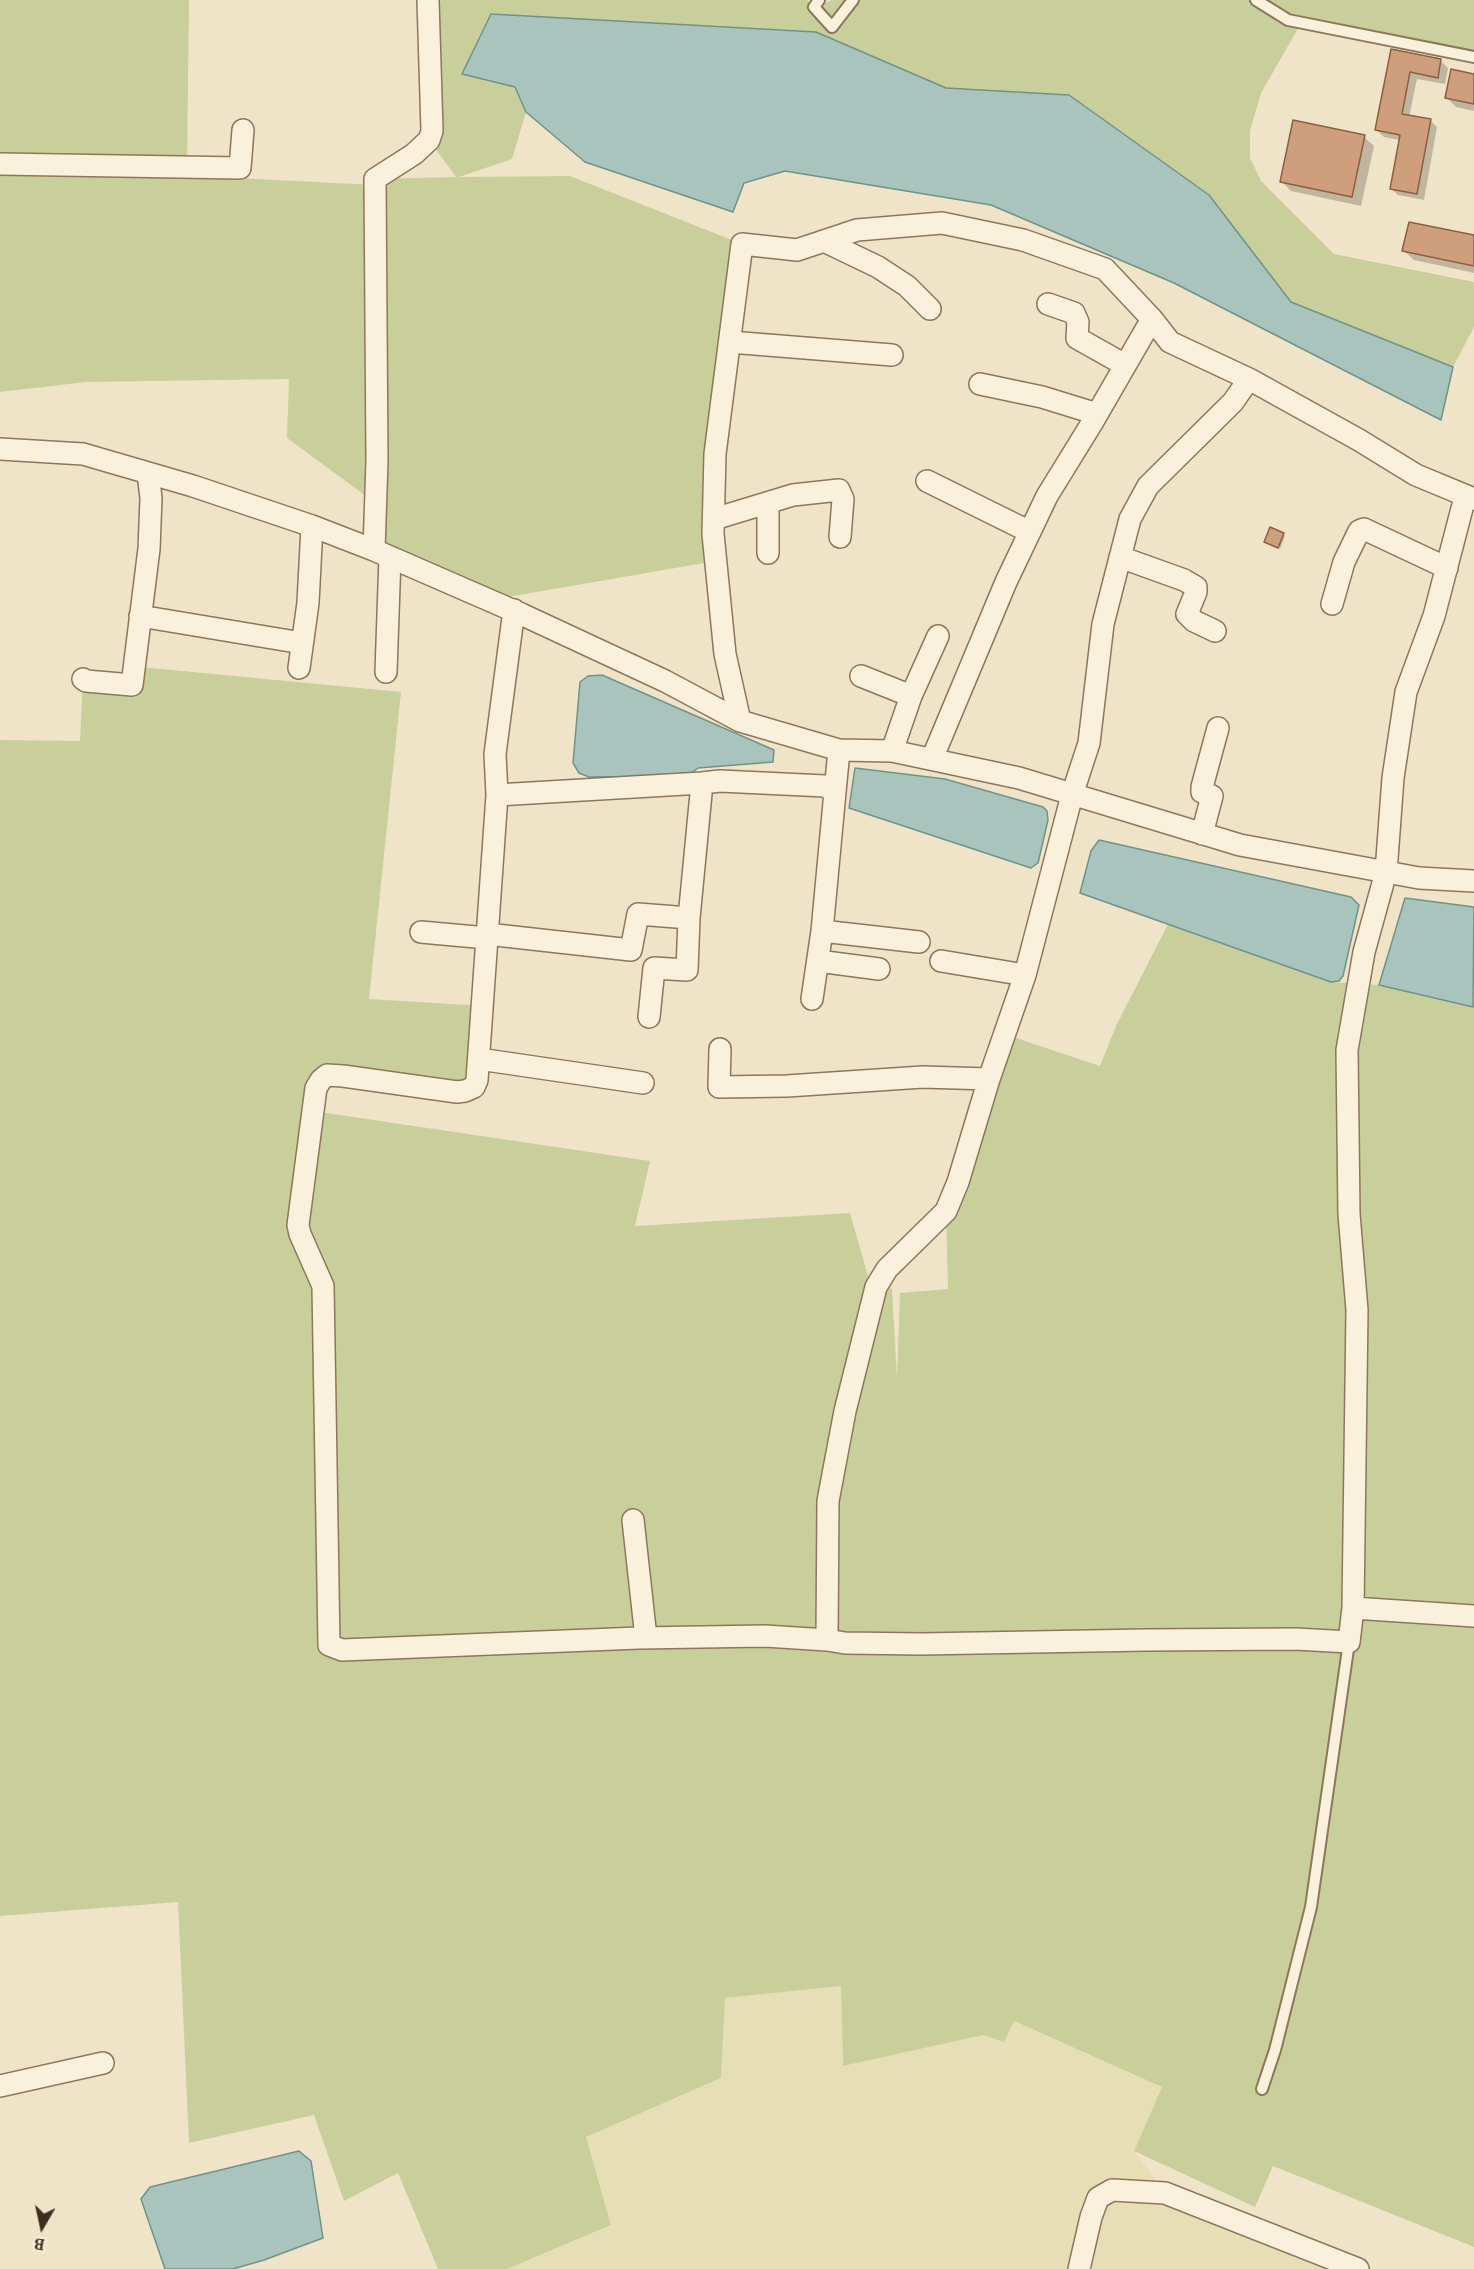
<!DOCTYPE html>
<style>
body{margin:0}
#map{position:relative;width:1474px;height:2269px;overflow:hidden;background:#f0e4c8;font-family:"PT Serif",serif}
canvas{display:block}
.north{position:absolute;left:12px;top:2197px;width:60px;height:60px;-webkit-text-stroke:4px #f7eed8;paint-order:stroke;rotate:189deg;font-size:16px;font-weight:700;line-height:24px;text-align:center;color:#3d2e20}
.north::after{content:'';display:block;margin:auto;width:21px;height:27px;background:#3d2e20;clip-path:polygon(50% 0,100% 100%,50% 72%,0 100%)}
</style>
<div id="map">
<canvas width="1474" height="2269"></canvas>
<div class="north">B</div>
</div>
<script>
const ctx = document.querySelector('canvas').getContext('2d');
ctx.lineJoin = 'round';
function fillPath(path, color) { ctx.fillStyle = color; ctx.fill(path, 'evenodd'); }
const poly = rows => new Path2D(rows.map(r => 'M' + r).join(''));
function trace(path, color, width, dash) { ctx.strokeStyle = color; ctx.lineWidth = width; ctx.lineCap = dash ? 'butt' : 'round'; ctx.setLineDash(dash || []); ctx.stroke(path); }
const farmland = poly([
 [841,1986,843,2066,983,2035,1004,2042,1013,2021,1163,2087,1134,2151,1165,2193,1358,2269,507,2269,611,2225,586,2137,721,2078,725,1998]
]);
const green = poly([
 [0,0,189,0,187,167,0,164],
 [428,0,807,0,814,7,832,0,1474,0,1474,57,1300,25,1261,93,1250,131,1250,158,1261,181,1334,254,1474,282,1474,327,1453,367,1291,302,1209,195,1069,95,946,88,816,32,515,87,526,112,512,159,459,177,570,176,742,244,716,561,490,600,374,550,374,502,287,438,289,379,86,382,0,392,0,166,375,185,375,179,456,177,429,140],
 [141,667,401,692,369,999,482,1006,474,1087,321,1080,313,1111,650,1161,635,1226,850,1213,870,1283,892,1289,897,1378,900,1293,948,1289,946,1211,1010,1036,1100,1066,1116,1026,1168,924,1331,982,1379,985,1472,1007,1474,1000,1474,2247,1273,2166,1255,2207,1134,2151,1162,2087,1014,2021,1004,2042,983,2035,843,2066,841,1986,725,1998,721,2078,586,2137,611,2225,507,2269,438,2269,398,2173,344,2201,314,2115,189,2143,178,1902,0,1916,0,740,80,741,83,679,132,685]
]);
const water = poly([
 [491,14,816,32,946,88,1069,95,1209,195,1291,302,1453,367,1441,420,1174,283,991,205,785,171,744,183,733,212,585,162,526,112,515,87,462,74,491,14],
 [602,675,774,750,773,762,698,768,687,776,589,777,579,773,573,763,580,682,588,676,602,675],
 [855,768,945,779,1043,807,1047,811,1048,820,1038,863,1031,868,849,808,855,768],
 [1099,840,1351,897,1359,905,1343,976,1339,981,1331,982,1080,893,1091,851,1099,840],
 [1405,898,1474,907,1473,1007,1379,985,1405,898],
 [299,2151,311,2161,323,2238,264,2260,233,2269,165,2269,141,2199,150,2187,299,2151]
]);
const shadow = poly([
 [1392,51,1441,61,1448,68,1445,84,1417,79,1409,117,1430,120,1437,127,1424,200,1398,195,1391,188,1400,140,1384,137,1377,130],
 [1474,75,1474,111,1456,107,1446,97],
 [1364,137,1374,146,1361,206,1291,191,1281,181],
 [1474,237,1474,273,1414,260,1404,251],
 [1283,534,1285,536,1280,549,1268,543]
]);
const building = poly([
 [1391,49,1441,59,1438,78,1410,72,1402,114,1431,119,1417,194,1390,189,1400,135,1375,130,1391,49],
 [1451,69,1474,74,1474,104,1445,98,1451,69],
 [1293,120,1365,135,1352,197,1280,182,1293,120],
 [1409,222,1474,235,1474,266,1402,251,1409,222],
 [1270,527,1284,533,1278,548,1264,542,1270,527]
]);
const service = poly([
 [819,0,814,7,832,27,853,0],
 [1256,0,1288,20,1474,57],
 [1262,2089,1275,2050,1311,1907,1349,1642]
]);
const minor = poly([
 [0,164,240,168,243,130],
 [824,241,878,267,907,286,930,309],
 [1048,304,1074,313,1078,322,1077,338,1125,365],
 [730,342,892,355],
 [1249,379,1233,402,1148,486,1130,519,1103,624,1089,743,1072,795,1025,975,989,1079,958,1182,946,1211,887,1269,876,1287,845,1411,828,1501,827,1640,845,1643,921,1644,1146,1640,1296,1639,1349,1642,1353,1608,1357,1310,1349,1214,1347,1050,1364,952,1386,872,1393,778,1406,692,1434,616,1465,497],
 [980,384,1042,397,1097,414],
 [0,449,83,454,193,486,312,526,374,550,521,614,665,681,740,721,839,750,892,751,1019,778,1240,845,1419,878,1474,881],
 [927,481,1030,532],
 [768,503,768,553],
 [714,519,793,495,839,490,843,499,840,537],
 [374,550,377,461,375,179,414,154,429,140,432,131,428,0],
 [1120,557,1184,580,1196,587,1196,592,1187,614,1194,621,1215,631],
 [1332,604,1344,562,1359,531,1364,529,1447,568],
 [514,610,495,754,497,795,477,1080,474,1087,465,1091,457,1092,343,1076,327,1075,321,1080,316,1088,298,1225,300,1234,323,1286,329,1645,342,1650,639,1638,765,1636,827,1640],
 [140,616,302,643],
 [299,668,308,603,312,526],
 [386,672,390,557],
 [861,676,911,696],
 [83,679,86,681,132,685,149,549,151,498,148,473],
 [740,721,725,654,713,534,715,454,742,244,797,250,857,230,942,223,1023,240,1105,269,1152,319,1170,342,1249,379,1359,440,1416,475,1474,499],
 [892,751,911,696,938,636],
 [932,759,1006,582,1047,496,1092,423,1152,319],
 [835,792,839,750],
 [497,795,702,783],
 [1202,834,1212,796,1202,792,1202,787,1218,728],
 [822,931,919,942],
 [421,932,487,938],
 [487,934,631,950,638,914,689,918],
 [818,961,879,969],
 [941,961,1025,975],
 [649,1017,654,968,687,970,689,918,702,783,720,781,825,786,835,792,822,931,812,999],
 [720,1049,719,1087,787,1086,923,1077,989,1079],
 [479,1059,643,1083],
 [633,1520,646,1638],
 [1353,1608,1474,1616],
 [0,2086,103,2063],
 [1079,2269,1091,2217,1098,2198,1112,2190,1165,2193,1358,2269]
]);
fillPath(farmland, '#e6deb5');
fillPath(green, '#c9cf9b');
fillPath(water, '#a9c4bc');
trace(water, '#6f938a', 1.5);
fillPath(shadow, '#0003');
fillPath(building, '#cf9f7d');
trace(building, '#8d5f41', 1.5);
trace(service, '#8d765c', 14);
trace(minor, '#8d765c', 24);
trace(service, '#faf1dc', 10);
trace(minor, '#faf1dc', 21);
</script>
